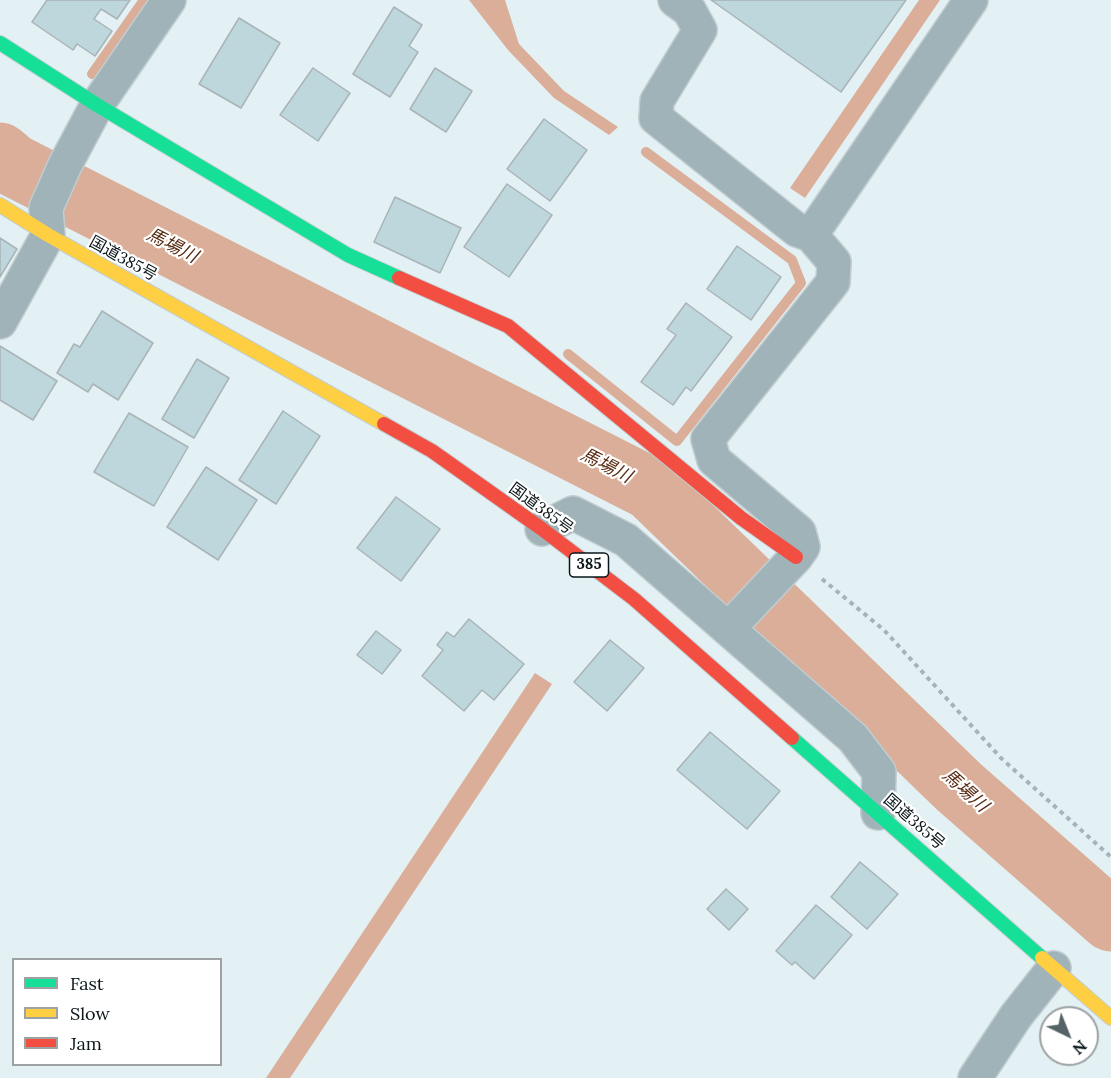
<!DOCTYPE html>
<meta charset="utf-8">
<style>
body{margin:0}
#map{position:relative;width:1111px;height:1078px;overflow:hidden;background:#e3f1f5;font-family:Lora,serif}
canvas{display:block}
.legend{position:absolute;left:12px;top:958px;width:210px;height:108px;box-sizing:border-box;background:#fff;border:2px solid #9da2a3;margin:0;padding:8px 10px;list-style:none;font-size:18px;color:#0a1619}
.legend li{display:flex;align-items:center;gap:12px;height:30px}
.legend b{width:30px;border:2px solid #9da2a3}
.north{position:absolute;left:1039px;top:1006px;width:60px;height:60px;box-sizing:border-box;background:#fff;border:2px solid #9da2a3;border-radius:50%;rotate:137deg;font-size:16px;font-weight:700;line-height:24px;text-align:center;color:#0a1619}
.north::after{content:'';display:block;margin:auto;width:21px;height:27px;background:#566366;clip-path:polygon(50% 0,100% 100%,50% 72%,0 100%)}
</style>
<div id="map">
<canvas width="1111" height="1078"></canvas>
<ul class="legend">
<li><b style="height:8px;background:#16e098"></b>Fast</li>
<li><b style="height:8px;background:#ffcf43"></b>Slow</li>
<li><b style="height:8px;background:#f24e42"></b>Jam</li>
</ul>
<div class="north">N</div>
</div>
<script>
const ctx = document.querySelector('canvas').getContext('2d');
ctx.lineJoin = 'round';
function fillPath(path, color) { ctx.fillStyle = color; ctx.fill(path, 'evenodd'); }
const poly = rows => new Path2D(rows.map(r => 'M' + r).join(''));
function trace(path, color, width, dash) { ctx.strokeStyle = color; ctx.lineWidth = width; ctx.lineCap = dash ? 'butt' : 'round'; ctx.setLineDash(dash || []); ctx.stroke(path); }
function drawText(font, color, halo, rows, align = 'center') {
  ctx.font = font + ' Lora,"Noto Sans JP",serif'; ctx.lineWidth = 4.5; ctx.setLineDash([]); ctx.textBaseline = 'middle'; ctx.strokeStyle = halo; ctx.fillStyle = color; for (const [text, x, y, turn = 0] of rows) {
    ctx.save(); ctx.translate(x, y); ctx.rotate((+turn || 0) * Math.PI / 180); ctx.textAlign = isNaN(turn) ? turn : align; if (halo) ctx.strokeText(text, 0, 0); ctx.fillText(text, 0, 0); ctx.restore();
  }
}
const water = poly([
 [469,0,505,0,519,44,564,91,618,127,609,135,554,98,508,50],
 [919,0,940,0,805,198,790,188],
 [535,673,552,684,290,1078,266,1078]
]);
const stream = poly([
 [92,74,144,0],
 [568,354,677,441,801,283,792,260,646,152]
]);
const river = poly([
 [0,154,13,165,651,489,959,787,1111,920]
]);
const building = poly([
 [47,0,130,0,117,19,101,9,94,19,112,31,95,56,77,44,73,50,32,22,47,0],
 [711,0,906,0,841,92,711,0],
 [394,7,422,25,409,46,418,52,390,97,353,74,394,7],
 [239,18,280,43,241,108,199,84,239,18],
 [313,68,350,93,318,141,280,115,313,68],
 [435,68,472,91,446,132,410,109,435,68],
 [544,119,587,150,550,201,507,169,544,119],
 [507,184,552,215,509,277,464,247,507,184],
 [395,197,461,228,440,273,374,242,395,197],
 [0,238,17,249,0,277,0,238],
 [737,246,781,277,751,320,707,289,737,246],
 [686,303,732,337,691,391,686,387,673,405,641,382,676,335,667,329,686,303],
 [102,311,153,343,118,400,93,384,88,392,57,373,74,344,80,347,102,311],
 [0,346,57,381,33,420,0,400,0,346],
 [197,359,229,378,194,438,162,419,197,359],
 [283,411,320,436,276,504,239,480,283,411],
 [129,413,188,447,154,506,94,472,129,413],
 [206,467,257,500,218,560,167,527,206,467],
 [396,497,440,529,401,581,357,548,396,497],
 [469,619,524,664,494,700,482,690,464,711,422,676,443,650,437,645,447,632,454,637,469,619],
 [376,631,401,650,382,674,357,655,376,631],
 [610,640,644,668,607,711,574,682,610,640],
 [710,732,780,791,747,829,677,770,710,732],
 [860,862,898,894,867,929,831,897,860,862],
 [726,889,748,909,729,930,707,909,726,889],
 [816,905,852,935,814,979,795,962,792,965,776,951,816,905]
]);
const path = poly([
 [822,579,884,630,1001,758,1111,857]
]);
const street = poly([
 [675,0,689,10,700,30,657,101,656,118,797,230,811,235,971,0],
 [0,322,48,235,46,208,65,165,97,105,169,0],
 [542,529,573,513,626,540,853,738,879,772,878,813],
 [729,628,796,557,803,547,799,532,714,460,708,439,833,282,834,262,811,235],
 [975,1078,1016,1016,1054,968]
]);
const fast = poly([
 [0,43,97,105,348,255,399,278],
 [792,738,1042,958]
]);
const slow = poly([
 [0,205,48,235,384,424],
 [1042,958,1111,1018]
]);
const jam = poly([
 [399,278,508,326,741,518,796,557],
 [384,424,432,451,542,529,634,599,792,738]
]);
const shields = [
 [589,565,39]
];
const shieldNames = [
 ["385",589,565]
];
const streetNames = [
 ["国道385号",123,259,29],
 ["国道385号",541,509,36],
 ["国道385号",914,822,41]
];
const waterNames = [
 ["馬場川",172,246,27],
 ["馬場川",606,466,27],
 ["馬場川",965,791,42]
];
fillPath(water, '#daae99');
trace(stream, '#daae99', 10);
trace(river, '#daae99', 63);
fillPath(building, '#bed7dd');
trace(building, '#a9b4b7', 1.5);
trace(street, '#c2cdd0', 36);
trace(fast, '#c2cdd0', 16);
trace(slow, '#c2cdd0', 16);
trace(jam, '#c2cdd0', 16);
trace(path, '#a4b4b8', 4, [4.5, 4.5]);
trace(street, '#9fb3b9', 33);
trace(fast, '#16e098', 14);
trace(slow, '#ffcf43', 14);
trace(jam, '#f24e42', 14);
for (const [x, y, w] of shields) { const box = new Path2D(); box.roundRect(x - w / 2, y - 12, w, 24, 4.5); ctx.fillStyle = '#fff'; ctx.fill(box); trace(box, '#0a1619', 1.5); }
drawText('bold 15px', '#0a1619', null, shieldNames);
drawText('16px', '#0a1619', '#fff', streetNames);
drawText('italic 18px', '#592c14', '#fff', waterNames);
</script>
